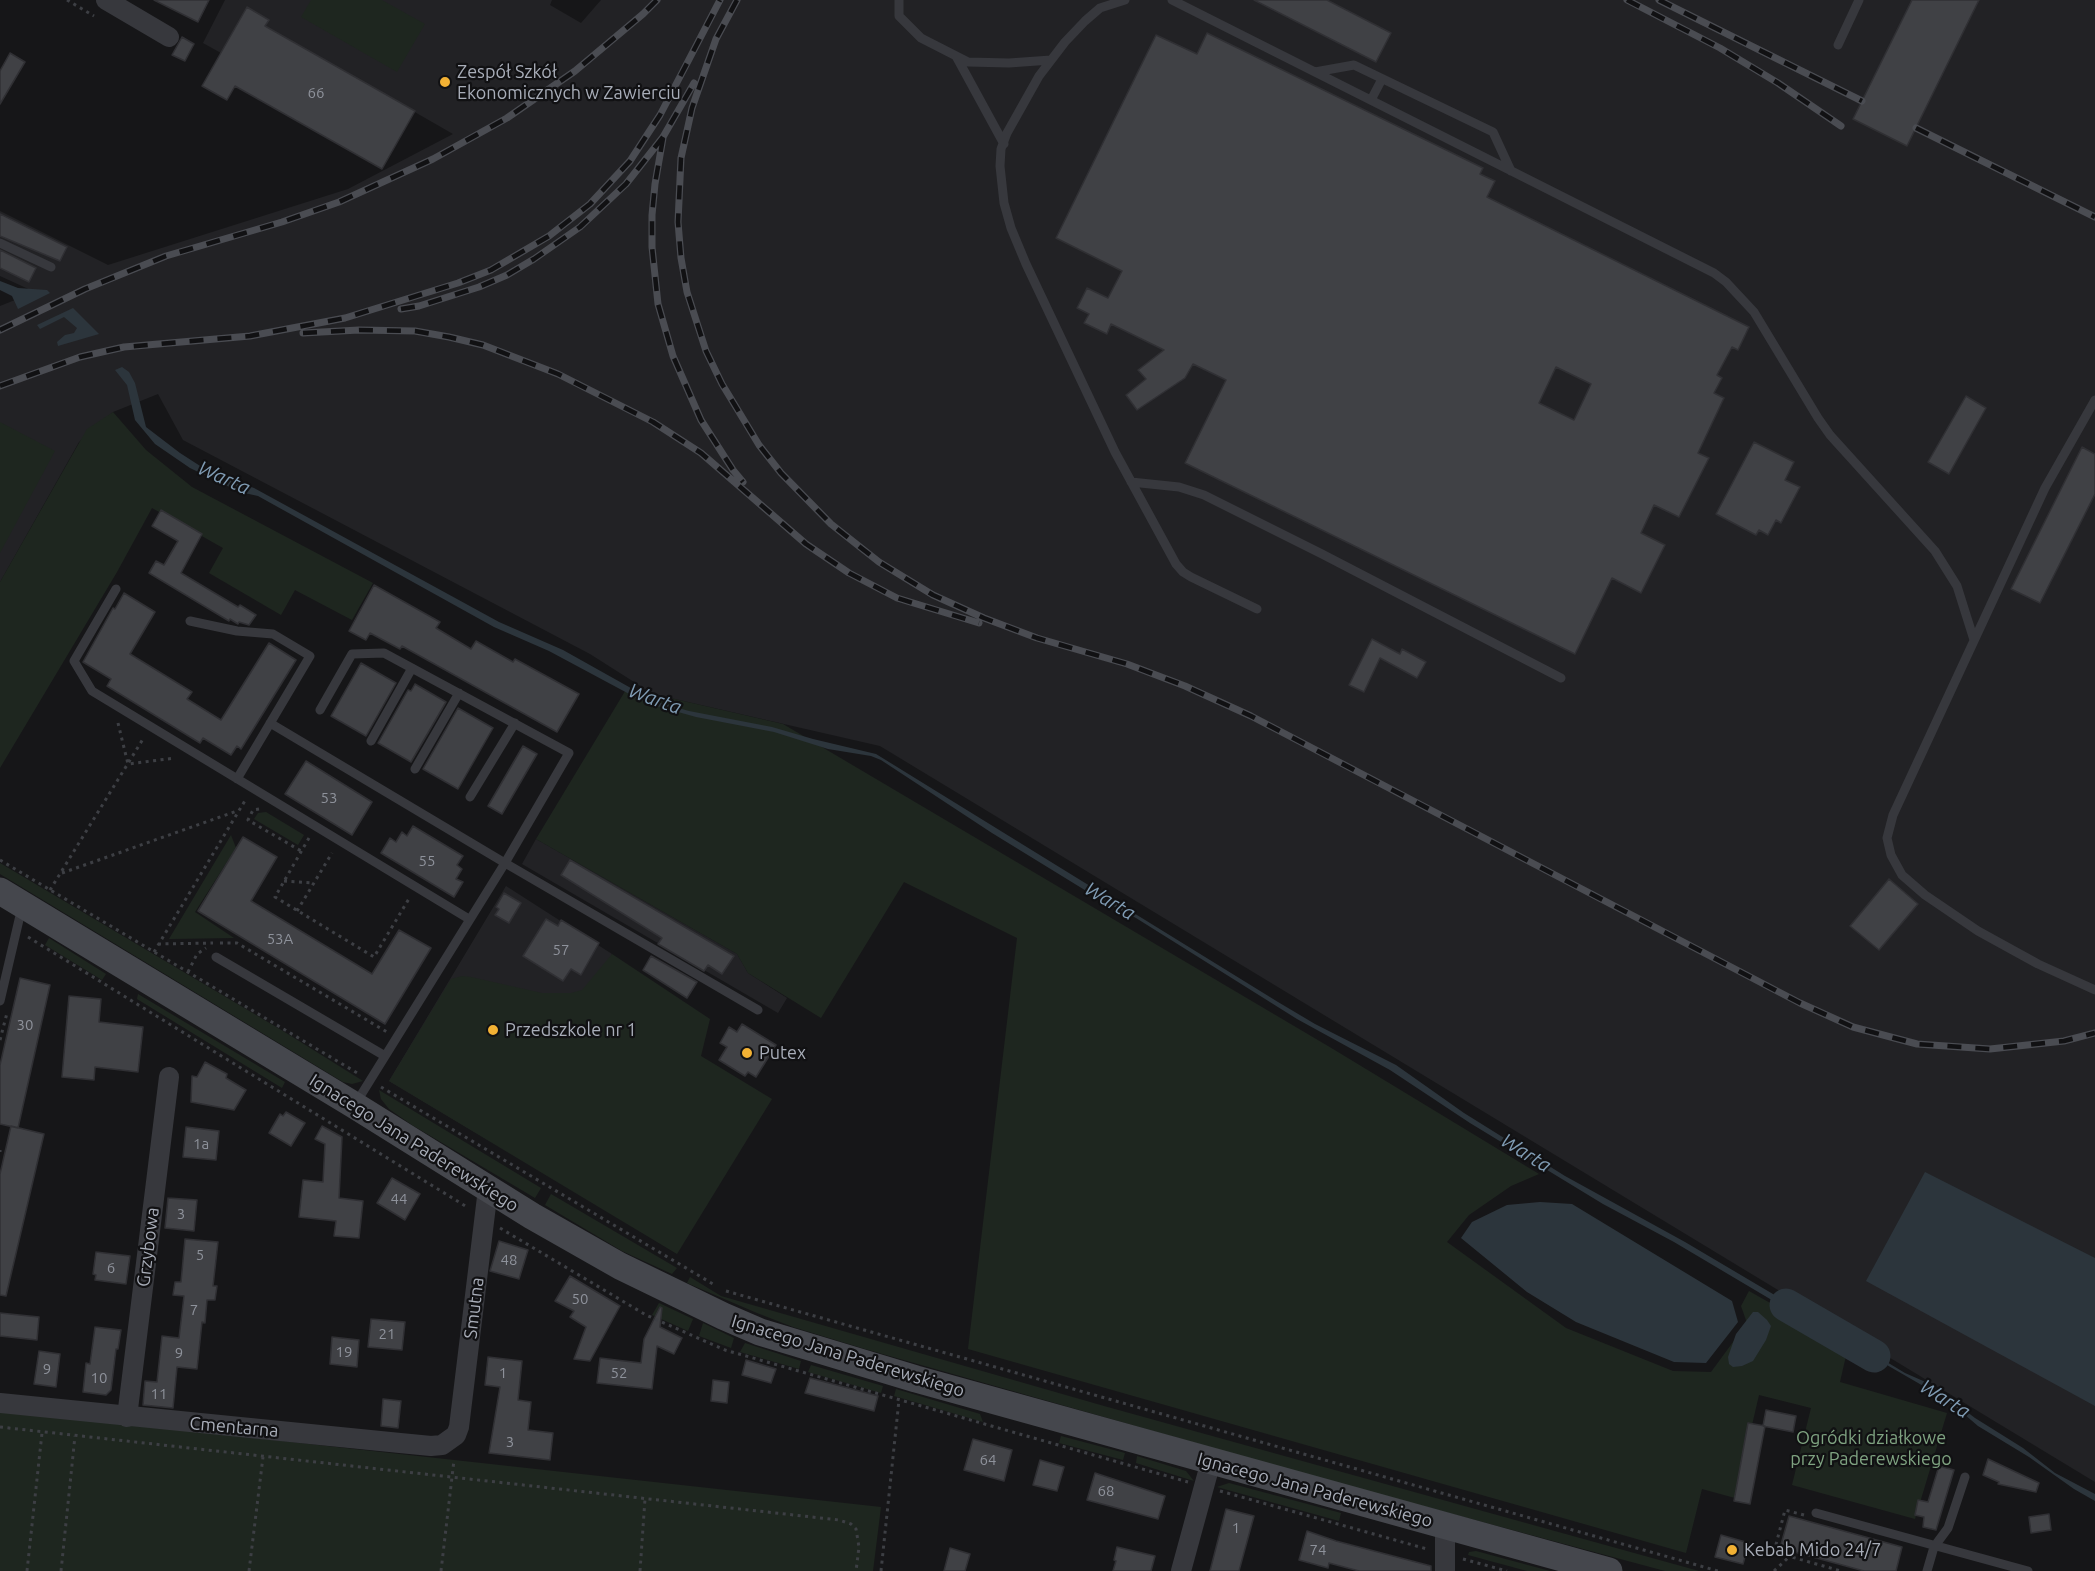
<!DOCTYPE html>
<meta charset="utf-8">
<style>
body{margin:0}
canvas{display:block;background:#161618}
</style>
<canvas width="2095" height="1571"></canvas>
<script>
const ctx = document.querySelector('canvas').getContext('2d');
ctx.lineJoin = 'round';
function fillPath(path, color) { ctx.fillStyle = color; ctx.fill(path, 'evenodd'); }
const poly = rows => new Path2D(rows.map(r => 'M' + r).join(''));
function trace(path, color, width, dash) { ctx.strokeStyle = color; ctx.lineWidth = width; ctx.lineCap = dash ? 'butt' : 'round'; ctx.setLineDash(dash || []); ctx.stroke(path); }
function drawText(font, color, halo, rows, align = 'center') {
  ctx.font = font + ' Ubuntu,sans-serif'; ctx.lineWidth = 4.5; ctx.setLineDash([]); ctx.textBaseline = 'middle'; ctx.strokeStyle = halo; ctx.fillStyle = color; for (const [text, x, y, turn = 0] of rows) {
    ctx.save(); ctx.translate(x, y); ctx.rotate((+turn || 0) * Math.PI / 180); ctx.textAlign = isNaN(turn) ? turn : align; if (halo) ctx.strokeText(text, 0, 0); ctx.fillText(text, 0, 0); ctx.restore();
  }
}
const built = poly([
 [225,0,552,0,550,5,581,23,601,0,2095,0,2095,1482,880,746,653,694,590,654,183,440,158,394,113,412,79,442,0,582,0,306,35,292,0,276,0,211,108,265,348,189,453,134,265,26,269,20,247,7,221,53,203,43],
 [536,839,737,954,748,973,787,998,778,1013,522,864],
 [506,886,612,954,498,1146,389,1081]
]);
const green = poly([
 [311,0,382,0,425,24,397,72,301,17],
 [113,412,146,450,192,487,373,583,352,620,295,590,281,615,209,573,223,548,152,508,117,572,0,768,0,582,87,429],
 [0,422,55,451,0,553],
 [627,688,783,724,1333,1049,1539,1174,1511,1186,1469,1215,1447,1242,1566,1328,1673,1371,1711,1372,1747,1323,1741,1306,1749,1291,1848,1347,1840,1382,1947,1413,1915,1519,1792,1485,1811,1408,1759,1395,1735,1498,1702,1489,1686,1553,968,1349,1017,938,904,882,821,1018,748,973,737,954,536,839],
 [266,812,304,835,298,845,254,819,258,813],
 [231,835,236,848,195,912,234,938,169,939],
 [0,863,283,1031,363,1081,352,1084,343,1082,0,874],
 [49,938,106,974,102,980,45,945],
 [612,954,710,1019,701,1056,772,1099,677,1254,389,1081,451,979,462,976,471,977,542,993,571,993,582,990],
 [138,994,285,1082,282,1088,137,999],
 [379,1090,541,1188,535,1198,412,1125,389,1109,381,1099],
 [551,1194,677,1268,672,1274,622,1251,545,1205],
 [690,1277,721,1296,1104,1406,1699,1571,1665,1571,1315,1477,865,1349,793,1327,757,1313,687,1283],
 [659,1303,693,1319,688,1331,652,1315],
 [703,1323,734,1338,731,1348,699,1336],
 [745,1343,801,1361,799,1369,740,1352],
 [811,1365,883,1386,881,1393,808,1372],
 [896,1389,980,1414,983,1422,894,1396],
 [0,1410,881,1507,873,1571,0,1571],
 [1061,1436,1125,1453,1123,1460,1059,1443],
 [1137,1456,1186,1471,1194,1481,1136,1463],
 [1229,1483,1341,1513,1339,1521,1217,1487],
 [1476,1551,1550,1571,1527,1571,1468,1555,1469,1552]
]);
const water = poly([
 [0,281,18,288,47,290,50,293,18,309,12,296,0,290],
 [73,308,99,334,58,346,57,342,65,335,74,333,77,328,64,317,40,329,37,325],
 [122,367,129,372,135,383,146,427,180,453,211,473,254,488,499,622,563,650,654,701,689,711,772,727,813,739,876,754,1278,1002,1315,1024,1396,1065,1464,1113,1565,1176,1685,1242,1827,1326,1824,1331,1674,1242,1603,1204,1470,1123,1390,1070,1297,1019,1136,918,1101,900,992,833,881,760,871,756,828,749,774,732,696,717,646,703,549,651,494,627,258,496,240,492,190,468,155,444,135,420,127,385,115,370],
 [1925,1172,2095,1258,2095,1406,1866,1281],
 [1540,1202,1572,1204,1732,1301,1738,1322,1706,1363,1674,1362,1576,1322,1527,1292,1461,1238,1472,1222,1507,1205],
 [1753,1312,1758,1312,1767,1320,1771,1326,1766,1340,1753,1361,1742,1366,1733,1367,1729,1364,1728,1357,1736,1334],
 [1837,1332,1905,1373,1930,1384,1975,1418,2023,1448,2055,1473,2095,1494,2095,1501,2074,1489,2029,1457,1978,1426,1957,1408,1925,1387,1835,1335]
]);
const river = poly([
 [1786,1305,1874,1356]
]);
const building = poly([
 [154,0,209,0,198,22,154,0],
 [1254,0,1327,0,1391,33,1376,62,1254,0],
 [1912,0,1979,0,1907,146,1853,119,1912,0],
 [247,7,269,20,265,26,415,111,382,169,235,86,227,100,202,86,247,7],
 [1207,33,1483,168,1480,174,1495,181,1487,197,1749,327,1738,350,1732,347,1717,375,1722,378,1714,393,1724,398,1698,453,1709,458,1679,517,1654,505,1641,533,1665,545,1641,593,1612,578,1575,654,1185,463,1226,380,1193,364,1185,378,1137,410,1126,395,1146,379,1138,370,1164,350,1111,324,1107,334,1084,323,1089,314,1077,308,1087,288,1108,298,1122,271,1056,238,1156,35,1197,54,1207,33],
 [1556,367,1591,384,1574,420,1539,403,1556,367],
 [182,37,194,44,185,61,172,55,182,37],
 [10,53,25,62,0,104,0,71,10,53],
 [0,214,67,247,60,261,0,236,0,214],
 [0,250,36,268,29,282,0,268,0,250],
 [1966,396,1986,408,1949,474,1928,462,1966,396],
 [1754,442,1794,462,1785,480,1800,487,1781,523,1776,520,1768,535,1759,530,1756,535,1716,514,1754,442],
 [2082,447,2095,454,2095,494,2040,603,2011,589,2082,447],
 [161,510,202,534,181,573,238,607,240,605,256,615,249,625,239,622,238,624,230,619,229,621,149,573,156,561,164,565,178,541,152,526,161,510],
 [374,585,440,622,436,628,471,649,476,641,513,662,515,659,579,694,557,732,402,646,400,649,370,633,366,640,349,631,374,585],
 [124,593,155,612,130,654,192,692,187,699,221,720,269,643,296,660,241,749,237,746,231,755,203,738,200,743,107,686,111,679,83,662,113,608,115,609,124,593],
 [1372,639,1400,654,1402,649,1426,662,1417,678,1380,658,1364,692,1349,685,1372,639],
 [361,663,396,683,366,736,331,716,361,663],
 [415,684,446,702,411,762,378,743,408,690,411,691,415,684],
 [458,708,493,728,458,789,423,769,458,708],
 [523,746,537,754,502,814,488,806,523,746],
 [306,761,372,802,352,835,285,794,306,761],
 [413,826,463,856,457,865,462,869,456,879,463,882,454,897,381,853,390,838,396,842,402,832,407,836,413,826],
 [243,837,277,857,251,901,372,974,399,930,431,948,385,1024,198,911,243,837],
 [570,860,734,956,722,974,708,965,704,971,658,944,662,938,561,875,570,860],
 [1889,879,1918,904,1879,950,1850,926,1889,879],
 [504,893,521,903,509,923,495,915,499,909,496,907,504,893],
 [546,919,558,926,561,920,599,943,581,975,571,969,563,981,523,956,546,919],
 [651,956,697,982,687,998,643,970,651,956],
 [20,978,50,985,18,1128,0,1124,0,1065,20,978],
 [69,996,101,999,99,1022,143,1027,138,1072,95,1067,94,1080,62,1077,69,996],
 [742,1024,776,1045,756,1077,748,1072,745,1076,719,1060,727,1047,720,1043,729,1027,737,1032,742,1024],
 [205,1062,227,1074,226,1078,246,1090,234,1110,191,1102,192,1076,197,1077,205,1062],
 [286,1112,305,1123,291,1146,269,1133,280,1114,283,1116,286,1112],
 [11,1126,44,1134,6,1296,0,1295,0,1174,11,1126],
 [322,1126,342,1137,339,1198,363,1201,359,1238,334,1236,336,1221,299,1217,303,1180,323,1182,325,1144,315,1139,322,1126],
 [186,1127,219,1131,216,1160,183,1157,186,1127],
 [392,1178,420,1194,405,1220,377,1203,392,1178],
 [168,1198,197,1200,194,1231,165,1228,168,1198],
 [185,1239,218,1242,213,1286,217,1286,215,1300,207,1300,205,1323,202,1322,197,1369,177,1367,173,1408,143,1405,145,1381,157,1382,162,1336,179,1338,184,1296,173,1295,175,1282,181,1282,185,1239],
 [499,1241,528,1250,519,1279,490,1271,499,1241],
 [96,1252,130,1256,126,1284,95,1280,96,1275,93,1274,96,1252],
 [570,1276,620,1306,590,1361,574,1359,586,1327,570,1317,574,1311,555,1301,570,1276],
 [660,1307,662,1308,660,1327,682,1338,674,1354,657,1346,652,1389,597,1383,600,1358,641,1363,644,1339,660,1307],
 [0,1313,39,1317,37,1340,0,1336,0,1313],
 [371,1319,405,1322,402,1350,368,1347,371,1319],
 [95,1327,121,1330,118,1349,116,1349,111,1390,106,1395,83,1392,86,1363,90,1364,95,1327],
 [332,1337,359,1340,357,1367,330,1364,332,1337],
 [39,1351,60,1354,56,1387,34,1384,39,1351],
 [488,1357,522,1361,518,1400,531,1402,528,1430,553,1433,550,1460,489,1453,500,1387,485,1385,488,1357],
 [746,1360,776,1369,771,1383,742,1375,746,1360],
 [810,1378,878,1396,874,1411,805,1393,810,1378],
 [713,1380,729,1382,727,1403,711,1401,713,1380],
 [383,1399,401,1401,398,1428,381,1426,383,1399],
 [1766,1410,1796,1416,1793,1432,1763,1426,1766,1410],
 [1748,1423,1765,1426,1750,1504,1734,1501,1748,1423],
 [973,1439,1012,1450,1004,1481,964,1470,973,1439],
 [1988,1459,2039,1483,2036,1492,1998,1484,1999,1482,1983,1475,1988,1459],
 [1040,1460,1064,1467,1057,1491,1033,1485,1040,1460],
 [1939,1466,1954,1470,1936,1530,1923,1527,1924,1517,1915,1515,1918,1500,1928,1502,1939,1466],
 [1095,1473,1165,1496,1158,1519,1087,1500,1095,1473],
 [1226,1509,1254,1516,1239,1571,1210,1571,1226,1509],
 [2049,1514,2051,1530,2031,1533,2029,1517,2049,1514],
 [1789,1516,1902,1547,1896,1571,1864,1571,1780,1548,1789,1516],
 [1307,1531,1336,1541,1431,1566,1431,1571,1359,1571,1329,1563,1328,1568,1299,1560,1307,1531],
 [1721,1535,1749,1543,1743,1564,1715,1557,1721,1535],
 [1117,1547,1155,1556,1151,1571,1113,1571,1116,1561,1114,1560,1117,1547],
 [950,1548,970,1554,965,1571,944,1571,950,1548]
]);
const path = poly([
 [67,0,94,16],
 [118,723,128,764,175,758],
 [259,809,253,810,248,820,301,851],
 [309,838,275,897,374,957,410,897],
 [0,860,359,1074],
 [62,873,237,811],
 [284,881,314,883],
 [50,890,143,739],
 [297,911,332,853],
 [28,937,467,1207],
 [220,943,237,943,387,1032],
 [158,944,213,943],
 [154,952,246,799],
 [188,972,197,954,206,948],
 [0,1040,7,1013],
 [381,1087,713,1284],
 [0,1150,0,1152],
 [500,1228,646,1315,725,1350,1188,1482],
 [726,1291,1718,1571],
 [0,1427,839,1520,851,1524,856,1529,859,1547,856,1571],
 [1220,1491,1427,1549],
 [1804,1515,1785,1510,1774,1552,1841,1571],
 [1463,1559,1507,1571],
 [27,1571,42,1433],
 [61,1571,75,1436],
 [249,1571,263,1457],
 [441,1571,454,1460],
 [640,1571,645,1499],
 [881,1571,899,1400],
 [1774,1571,1789,1557]
]);
const lane = poly([
 [899,0,899,16,921,38,968,62,1009,63,1051,60],
 [1125,0,1100,8,1085,21,1065,42,1039,76,1007,133,1001,149,1000,166,1004,203,1011,228,1026,264,1115,452,1176,564,1183,572,1191,577,1257,609],
 [1172,0,1714,273,1726,282,1754,312,1818,418,1830,435,1935,551,1957,586,1974,640],
 [1838,45,1859,0],
 [956,56,1004,144],
 [1315,72,1354,65,1493,132,1511,171],
 [1371,100,1382,79],
 [0,243,51,267],
 [2095,400,2045,488,1893,815,1887,838,1891,855,1902,875,1925,895,1978,931,2038,964,2095,990],
 [1131,482,1179,487,1204,495,1322,554,1561,678],
 [116,589,74,661,92,691,469,919],
 [190,621,237,631,273,634,310,656,237,779],
 [320,710,352,654,384,653,569,753,505,863,356,1103],
 [270,723,505,863,758,1010],
 [371,741,412,668],
 [415,769,459,693],
 [470,797,515,723],
 [216,957,385,1056],
 [0,1001,22,907],
 [1816,1513,2028,1571],
 [1927,1571,1934,1547,1948,1528,1965,1477]
]);
const street = poly([
 [106,0,169,37],
 [0,1403,400,1443,431,1446,442,1445,456,1435,459,1427,488,1189],
 [127,1417,169,1077],
 [1181,1571,1211,1461],
 [1445,1571,1445,1525]
]);
const secondary = poly([
 [0,891,354,1105,532,1216,620,1266,723,1316,760,1332,916,1379,1609,1571]
]);
const rail = poly([
 [737,0,716,39,692,108,681,158,678,222,681,258,687,292,706,351,722,384,759,445,781,473,831,524,879,562,933,595,984,618,1037,638,1127,664,1185,686,1251,716,1800,1003,1853,1027,1917,1044,1990,1049,2064,1041,2095,1033],
 [1627,0,1720,48,1778,83,1841,126],
 [1659,0,1862,101],
 [1916,128,2095,217],
 [663,138,655,184,652,215,652,247,658,304,673,356,701,420,733,470,743,482],
 [401,309,419,306,479,287,507,275,534,259,580,227,626,184,663,137,694,83],
 [0,330,85,289,166,256,282,222,339,202,433,159,507,118,575,71,643,14,657,0],
 [303,333,359,330,415,331,449,337,483,345,558,374,653,422,701,453,806,544,849,573,897,598,979,623],
 [0,386,80,357,124,347,250,336,345,318,458,283,491,270,549,236,590,204,630,161,660,115,720,0]
]);
const markers = [
 [445,82,6,"#f2b134"],
 [493,1030,6,"#f2b134"],
 [747,1053,6,"#f2b134"],
 [1732,1550,6,"#f2b134"]
];
const numberNames = [
 ["66",316,93],
 ["53",329,798],
 ["55",427,861],
 ["53A",280,939],
 ["57",561,950],
 ["30",25,1025],
 ["1a",201,1144],
 ["44",399,1199],
 ["3",181,1214],
 ["5",200,1255],
 ["48",509,1260],
 ["6",111,1268],
 ["50",580,1299],
 ["7",194,1310],
 ["21",387,1334],
 ["19",344,1352],
 ["9",179,1353],
 ["9",47,1369],
 ["1",503,1373],
 ["52",619,1373],
 ["10",99,1378],
 ["11",159,1394],
 ["3",510,1442],
 ["64",988,1460],
 ["68",1106,1491],
 ["1",1236,1528],
 ["74",1318,1550]
];
const poiNames = [
 ["Zespół Szkół",457,72],
 ["Ekonomicznych w Zawierciu",457,93],
 ["Przedszkole nr 1",505,1030],
 ["Putex",759,1053],
 ["Kebab Mido 24/7",1744,1550]
];
const streetNames = [
 ["Ignacego Jana Paderewskiego",414,1143,32],
 ["Grzybowa",148,1247,-83],
 ["Smutna",474,1308,-83],
 ["Ignacego Jana Paderewskiego",848,1356,17],
 ["Cmentarna",234,1427,5],
 ["Ignacego Jana Paderewskiego",1315,1490,15]
];
const parkNames = [
 ["Ogródki działkowe",1871,1438],
 ["przy Paderewskiego",1871,1459]
];
const waterNames = [
 ["Warta",224,478,24],
 ["Warta",655,699,20],
 ["Warta",1110,901,31],
 ["Warta",1526,1153,32],
 ["Warta",1945,1399,32]
];
fillPath(built, '#222225');
fillPath(green, '#1e261f');
fillPath(water, '#2c353c');
trace(river, '#2c353c', 33);
fillPath(building, '#404145');
trace(building, '#303034', 1.5);
trace(path, '#3d3f44', 3, [3, 4.5]);
trace(lane, '#37383d', 9);
trace(street, '#37383d', 20);
trace(secondary, '#45474d', 27);
trace(rail, '#4a4c52', 7);
trace(rail, '#111113', 4.5, [14]);
for (const [x, y, r, color] of markers) { const dot = new Path2D(); dot.arc(x, y, r, 0, 2 * Math.PI); ctx.fillStyle = color; ctx.fill(dot); trace(dot, '#111113', 2); }
drawText('15px', '#8e929b', null, numberNames);
drawText('18px', '#a8adb8', '#111113', poiNames, 'left');
drawText('18px', '#a8adb8', '#111113', streetNames);
drawText('18px', '#7fa381', '#111113', parkNames);
drawText('italic 20px', '#7f9bb3', '#111113', waterNames);
</script>
